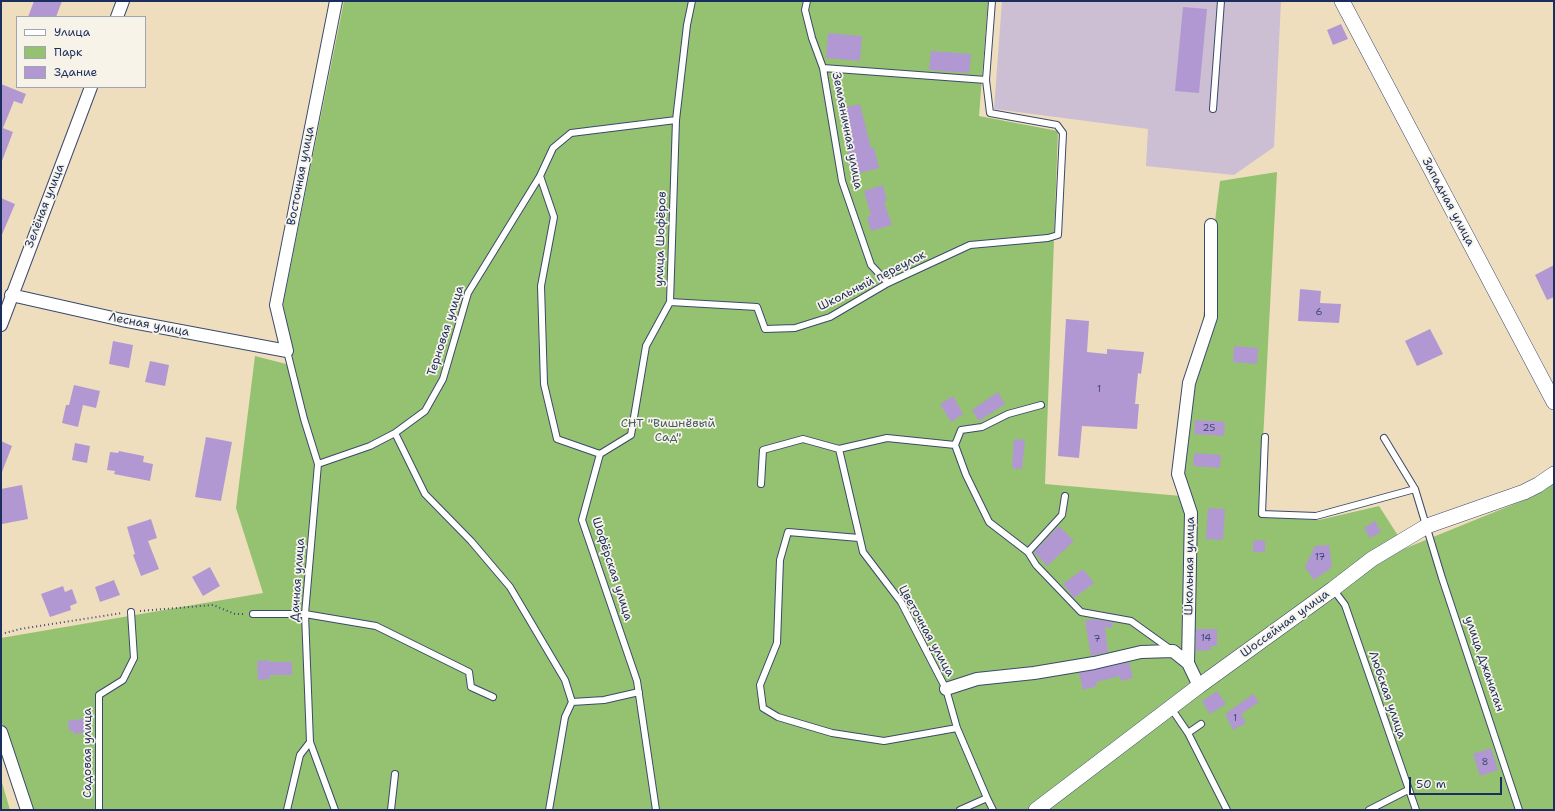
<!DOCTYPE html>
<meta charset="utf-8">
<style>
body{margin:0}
#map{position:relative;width:1555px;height:811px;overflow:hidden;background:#eedebd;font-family:"Shantell Sans",sans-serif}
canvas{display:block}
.frame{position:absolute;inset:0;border:2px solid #1b2f5e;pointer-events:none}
.legend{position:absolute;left:16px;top:16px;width:130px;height:72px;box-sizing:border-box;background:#f7f3e8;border:1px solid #9fa5b1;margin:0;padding:5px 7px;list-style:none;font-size:12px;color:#1b2f5e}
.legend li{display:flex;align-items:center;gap:8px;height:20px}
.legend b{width:20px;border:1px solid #9fa5b1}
.scale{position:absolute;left:1409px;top:777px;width:93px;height:18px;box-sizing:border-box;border:2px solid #1b2f5e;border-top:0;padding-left:5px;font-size:12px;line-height:14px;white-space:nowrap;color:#1b2f5e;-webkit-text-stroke:3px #f7f3e8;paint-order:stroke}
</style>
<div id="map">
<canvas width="1555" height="811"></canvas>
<div class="frame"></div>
<ul class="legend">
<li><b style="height:5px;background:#fff"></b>Улица</li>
<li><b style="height:11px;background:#95c270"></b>Парк</li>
<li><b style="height:11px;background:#b298d3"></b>Здание</li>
</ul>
<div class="scale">50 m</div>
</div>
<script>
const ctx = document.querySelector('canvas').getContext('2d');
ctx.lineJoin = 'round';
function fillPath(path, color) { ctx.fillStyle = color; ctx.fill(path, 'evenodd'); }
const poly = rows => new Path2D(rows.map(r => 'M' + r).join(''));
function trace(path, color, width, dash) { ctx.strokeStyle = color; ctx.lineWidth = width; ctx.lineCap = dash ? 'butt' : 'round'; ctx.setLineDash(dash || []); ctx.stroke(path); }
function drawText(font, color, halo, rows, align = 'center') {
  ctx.font = font + ' "Shantell Sans",sans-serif'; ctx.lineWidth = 3.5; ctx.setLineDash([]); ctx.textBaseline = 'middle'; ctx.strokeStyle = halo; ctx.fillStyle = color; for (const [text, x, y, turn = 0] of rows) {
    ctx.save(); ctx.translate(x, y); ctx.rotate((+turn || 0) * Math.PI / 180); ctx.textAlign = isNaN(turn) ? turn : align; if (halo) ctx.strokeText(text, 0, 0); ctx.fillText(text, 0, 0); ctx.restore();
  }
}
const industrial = poly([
 [1002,1,1281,1,1274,147,1234,175,1146,166,1148,129,994,109]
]);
const green = poly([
 [344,1,988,1,979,116,1058,131,1045,484,1181,496,1220,181,1277,172,1259,517,1319,520,1379,506,1406,548,1534,496,1554,482,1554,810,32,810,1,721,1,638,263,593,236,508,255,356,294,366,283,304],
 [1,779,10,810,1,810]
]);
const building = poly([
 [34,1,62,1,56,17,28,17],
 [1183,7,1207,9,1199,93,1175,91],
 [1341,24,1348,39,1333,45,1327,30],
 [828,33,862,36,860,61,826,58],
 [931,51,971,54,969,73,929,70],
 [1,84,26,94,22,104,14,101,3,128,13,132,2,161],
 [860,104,871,148,874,148,879,168,852,175,847,154,849,154,838,109],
 [883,185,887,201,884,202,892,225,871,231,867,217,871,216,864,191],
 [1,198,15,204,1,237],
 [1554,265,1554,297,1547,300,1535,275],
 [1300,289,1321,291,1320,303,1341,304,1339,323,1298,321],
 [1066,319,1089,321,1087,352,1107,354,1107,349,1144,352,1141,374,1138,373,1135,404,1139,404,1137,429,1082,426,1079,458,1058,456],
 [1430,329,1443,354,1417,366,1405,341],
 [113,341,133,345,129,368,109,364],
 [1234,346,1258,348,1257,364,1233,362],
 [150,361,169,365,165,386,145,382],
 [74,385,100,391,96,408,83,405,78,427,62,423,66,405,69,405],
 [998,392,1005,404,979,421,972,410],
 [953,396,963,414,951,422,940,404],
 [1195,420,1225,422,1224,436,1194,434],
 [206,437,232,442,221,501,195,497],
 [1014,439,1025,440,1022,469,1012,468],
 [1,441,12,446,2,472,1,472],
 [75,443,90,446,87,463,72,460],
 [119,451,144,456,143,462,153,464,150,481,114,474,115,471,107,470,110,452,118,453],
 [1194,453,1221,455,1220,468,1193,466],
 [22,485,28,519,2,524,1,489],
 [1208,508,1225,509,1223,540,1206,539],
 [151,519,157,538,148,541,159,569,141,576,133,555,135,554,127,527],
 [1375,521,1381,532,1370,538,1364,528],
 [1059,526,1074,541,1047,566,1034,552],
 [1265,540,1265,552,1253,552,1253,541],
 [1329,545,1332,567,1314,580,1305,567,1315,546],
 [210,567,220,586,203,596,192,577],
 [1083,569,1094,583,1074,598,1063,584],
 [114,580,120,595,100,602,95,587],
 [63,586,65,592,72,589,77,603,70,606,71,610,50,617,41,594],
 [1093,619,1113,622,1112,628,1105,627,1108,652,1091,656,1085,621],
 [1196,629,1217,629,1217,646,1211,646,1211,650,1196,651],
 [269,660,270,662,292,662,292,675,270,675,270,679,258,680,257,661],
 [1129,662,1133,678,1121,681,1120,676,1096,682,1097,686,1083,690,1079,673],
 [1217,691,1226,704,1210,714,1202,701],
 [1253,694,1259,702,1241,714,1246,723,1233,730,1225,714],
 [86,718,88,732,74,734,73,731,69,731,68,721],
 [1491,748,1498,770,1480,776,1473,754]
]);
const path = poly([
 [140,611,213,605,235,614,244,614],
 [1,634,20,629,122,613]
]);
const service = poly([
 [807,1,805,10,812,38,823,68,842,181,871,265,888,283],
 [823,68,986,80],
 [1213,109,1221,1],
 [540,176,554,217,541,286,544,384,557,439,600,454,582,520,637,681,656,810],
 [670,302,757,307,765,329,795,328,830,317,888,283,970,245,1048,238,1058,235,1063,133,1057,125,990,113,986,80,992,1],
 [287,351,304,419,318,464,305,614,310,742,335,810],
 [1265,437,1262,514,1316,516,1415,489],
 [1384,438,1415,489,1442,578,1519,810],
 [955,445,961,430,982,427,1008,414,1041,405],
 [839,449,863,552,901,602,946,689,957,728,987,798,960,810],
 [600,454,631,435,646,346,670,302,676,120,687,25,692,1],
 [318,464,370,446,395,433],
 [761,484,763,450,803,439,839,449,887,438,955,445,966,475,989,522,1028,552,1036,565,1081,612,1131,621,1170,649],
 [859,538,788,532,780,560,777,643,760,685,763,708,778,717,832,733,884,741,957,728],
 [1028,552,1062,515,1065,496],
 [1333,589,1345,605,1416,810],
 [253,614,305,614,376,626,469,672,471,687,493,697],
 [572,702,604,700,639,692],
 [1171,708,1188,733,1227,810],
 [1188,733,1201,724],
 [987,798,993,810],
 [99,810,99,695,123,680,134,658,131,612],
 [287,810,300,755,310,742],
 [391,810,395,774],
 [549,810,565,717,572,702,565,680,510,587,471,541,425,494,395,433,425,411,443,379,468,293,540,176,553,148,571,133,676,120],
 [1369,810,1408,790]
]);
const minor = poly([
 [117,17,123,1],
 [11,295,122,320,287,351,276,305,336,1],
 [1,325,91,87],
 [1188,663,1199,686],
 [946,689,977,679,1034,673,1094,663,1141,652,1173,651,1188,663,1191,513,1178,474,1189,383,1211,317,1211,225],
 [1,732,27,810]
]);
const tertiary = poly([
 [1342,1,1554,402],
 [1036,810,1199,686,1333,589,1372,559,1427,526,1524,492,1538,485,1554,474]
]);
const numberNames = [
 ["6",1319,312],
 ["1",1099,389],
 ["25",1209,428],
 ["17",1320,557],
 ["14",1206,638],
 ["7",1097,639],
 ["1",1235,718],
 ["8",1485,762]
];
const streetNames = [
 ["Земляничная улица",847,131,79],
 ["Восточная улица",301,176,-79],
 ["Западная улица",1448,202,62],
 ["Зелёная улица",45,206,-69],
 ["улица Шофёров",661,239,-88],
 ["Школьный переулок",872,281,-27],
 ["Лесная улица",149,325,11],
 ["Терновая улица",446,331,-72],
 ["Школьная улица",1190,566,-89],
 ["Шофёрская улица",612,569,72],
 ["Дачная улица",298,580,-86],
 ["Шоссейная улица",1285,624,-36],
 ["Цветочная улица",926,631,61],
 ["улица Джанатан",1484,664,71],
 ["Любская улица",1387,695,71],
 ["Садовая улица",88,753,-90]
];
const parkNames = [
 ["СНТ \"Вишнёвый",668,424],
 ["Сад\"",668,438]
];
fillPath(industrial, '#ccbed3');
fillPath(green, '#95c270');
fillPath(building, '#b298d3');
trace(service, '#3b496c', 8);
trace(minor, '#3b496c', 14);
trace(tertiary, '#3b496c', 16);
trace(path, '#3b496c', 2, [1, 3]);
trace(service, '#fff', 6);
trace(minor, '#fff', 12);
trace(tertiary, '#fff', 15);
drawText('10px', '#41497b', null, numberNames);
drawText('12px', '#1b2f5e', '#f7f3e8', streetNames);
drawText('12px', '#405b63', '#f7f3e8', parkNames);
</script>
